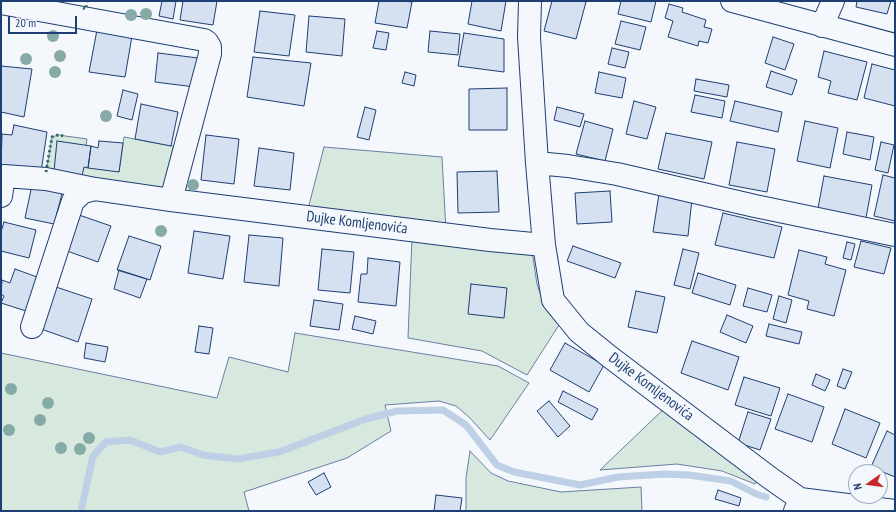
<!DOCTYPE html>
<meta charset="utf-8">
<style>
body{margin:0}
#map{position:relative;width:896px;height:512px;overflow:hidden;background:#f4f7fb;font-family:"PT Sans Narrow",sans-serif}
canvas{display:block}
.frame{position:absolute;inset:0;border:2px solid #1d3f73;pointer-events:none}
.north{position:absolute;left:848px;top:464px;width:40px;height:40px;box-sizing:border-box;background:#f4f7fb;border:1px solid #9eadc5;border-radius:50%;rotate:256deg;font-size:11px;font-weight:700;line-height:16px;text-align:center;color:#1d3f73}
.north::after{content:'';display:block;margin:auto;width:14px;height:18px;background:#c62828;clip-path:polygon(50% 0,100% 100%,50% 72%,0 100%)}
.scale{position:absolute;left:8px;top:16px;width:69px;height:18px;box-sizing:border-box;border:2px solid #1d3f73;border-top:0;padding-left:5px;font-size:12px;line-height:14px;white-space:nowrap;color:#1d3f73;-webkit-text-stroke:3px #f4f7fb;paint-order:stroke}
</style>
<div id="map">
<canvas width="896" height="512"></canvas>
<div class="frame"></div>
<div class="north">N</div>
<div class="scale">20 m</div>
</div>
<script>
const ctx = document.querySelector('canvas').getContext('2d');
ctx.lineJoin = 'round';
function fillPath(path, color) { ctx.fillStyle = color; ctx.fill(path, 'evenodd'); }
const poly = rows => new Path2D(rows.map(r => 'M' + r).join(''));
function trace(path, color, width, dash) { ctx.strokeStyle = color; ctx.lineWidth = width; ctx.lineCap = dash ? 'butt' : 'round'; ctx.setLineDash(dash || []); ctx.stroke(path); }
function drawText(font, color, halo, rows, align = 'center') {
  ctx.font = font + ' "PT Sans Narrow",sans-serif'; ctx.lineWidth = 3; ctx.setLineDash([]); ctx.textBaseline = 'middle'; ctx.strokeStyle = halo; ctx.fillStyle = color; for (const [text, x, y, turn = 0] of rows) {
    ctx.save(); ctx.translate(x, y); ctx.rotate((+turn || 0) * Math.PI / 180); ctx.textAlign = isNaN(turn) ? turn : align; if (halo) ctx.strokeText(text, 0, 0); ctx.fillText(text, 0, 0); ctx.restore();
  }
}
const green = poly([
 [58,135,87,139,86,145,119,172,124,137,177,147,168,185,161,190,46,172,52,137,58,135],
 [324,147,442,157,446,231,307,213,324,147],
 [412,238,532,251,537,284,546,310,559,325,527,375,482,351,408,338,412,238],
 [295,333,498,366,529,383,490,440,469,417,456,406,439,401,385,405,391,431,347,458,244,492,249,511,1,511,1,353,217,398,229,357,288,372,295,333],
 [668,405,758,480,755,484,722,471,677,464,600,470,668,405],
 [470,451,491,473,508,481,561,492,641,487,642,511,466,511,466,478,470,451]
]);
const stream = poly([
 [81,511,93,456,106,442,130,440,160,452,181,447,203,455,238,459,279,452,366,419,397,411,443,410,466,425,497,465,514,472,580,485,618,477,664,474,689,475,731,481,756,494,766,497]
]);
const building = poly([
 [162,1,176,1,173,19,159,16,162,1],
 [183,1,217,1,213,25,180,20,183,1],
 [379,1,404,1,412,2,407,28,375,23,379,1],
 [472,1,506,1,501,31,468,24,472,1],
 [552,1,582,1,586,2,576,39,544,31,552,1],
 [621,1,656,1,651,22,618,14,621,1],
 [857,1,891,1,887,14,856,7,857,1],
 [669,4,683,8,682,12,706,20,704,27,712,29,708,43,699,41,698,46,668,37,673,21,665,18,669,4],
 [260,11,295,15,289,56,254,52,260,11],
 [309,16,345,19,342,56,306,52,309,16],
 [621,21,646,27,640,50,615,44,621,21],
 [97,30,132,36,125,77,89,72,97,30],
 [377,31,389,33,386,50,373,48,377,31],
 [430,31,460,34,458,55,428,52,430,31],
 [464,33,504,39,504,72,458,66,464,33],
 [773,37,794,44,785,70,765,63,773,37],
 [612,48,629,52,625,68,608,64,612,48],
 [824,51,867,62,857,100,828,93,831,81,818,77,824,51],
 [158,53,198,58,195,87,155,82,158,53],
 [253,57,311,63,304,106,247,97,253,57],
 [872,64,895,70,895,106,864,98,872,64],
 [1,66,32,69,24,117,1,112,1,66],
 [771,71,797,80,792,95,766,87,771,71],
 [405,72,416,75,414,86,402,83,405,72],
 [599,72,626,78,622,98,595,93,599,72],
 [696,79,729,85,727,97,694,91,696,79],
 [507,88,507,130,469,130,469,89,507,88],
 [123,90,138,94,132,120,117,116,123,90],
 [695,95,725,101,722,118,691,112,695,95],
 [634,101,656,107,647,139,626,134,634,101],
 [735,101,782,112,778,132,730,121,735,101],
 [141,104,178,112,171,146,135,139,141,104],
 [365,107,376,110,369,140,357,137,365,107],
 [557,107,584,114,580,127,554,120,557,107],
 [585,121,613,129,605,161,576,154,585,121],
 [805,121,838,128,830,168,797,161,805,121],
 [14,125,47,132,41,172,1,166,2,134,12,135,14,125],
 [847,132,874,137,870,160,843,154,847,132],
 [666,133,712,142,704,179,658,169,666,133],
 [206,135,239,139,234,184,201,180,206,135],
 [57,141,91,146,88,168,84,167,82,176,54,171,57,141],
 [99,141,123,143,119,172,88,168,91,146,98,148,99,141],
 [737,142,775,149,767,192,729,185,737,142],
 [881,142,894,145,888,173,875,170,881,142],
 [259,148,294,153,290,190,254,186,259,148],
 [497,171,499,212,458,213,457,172,497,171],
 [883,175,895,178,895,221,874,216,883,175],
 [824,176,872,185,866,218,818,208,824,176],
 [32,185,63,190,54,224,25,218,32,185],
 [610,191,612,222,577,224,575,193,610,191],
 [659,194,692,199,688,236,653,232,659,194],
 [723,213,782,227,774,258,715,245,723,213],
 [79,215,111,226,98,262,67,251,79,215],
 [4,222,36,230,29,258,1,251,1,232,4,222],
 [194,231,230,236,223,279,188,273,194,231],
 [249,235,283,238,279,286,244,282,249,235],
 [129,236,161,246,150,280,117,270,129,236],
 [861,241,891,248,884,274,854,267,861,241],
 [847,242,855,244,851,260,843,258,847,242],
 [573,246,621,263,615,278,567,261,573,246],
 [322,249,354,252,350,293,318,290,322,249],
 [683,249,699,253,690,289,674,285,683,249],
 [799,250,827,257,825,264,846,270,834,316,807,309,809,301,788,295,799,250],
 [368,258,400,262,396,306,358,302,361,274,367,274,368,258],
 [15,269,37,277,26,311,1,303,4,296,1,294,2,280,10,283,15,269],
 [119,270,147,279,140,298,114,289,119,270],
 [698,273,736,285,730,305,692,293,698,273],
 [471,284,507,288,504,318,468,314,471,284],
 [56,287,92,299,78,342,41,329,56,287],
 [748,288,772,295,767,312,743,306,748,288],
 [636,291,665,297,657,333,628,327,636,291],
 [779,296,792,300,786,323,773,319,779,296],
 [314,300,343,304,339,330,310,326,314,300],
 [727,315,753,326,746,343,720,332,727,315],
 [355,316,376,321,373,334,352,329,355,316],
 [769,324,802,332,799,344,766,336,769,324],
 [199,326,213,328,209,354,195,352,199,326],
 [692,341,739,357,728,390,681,373,692,341],
 [86,343,108,347,105,362,84,358,86,343],
 [565,343,604,365,589,392,550,370,565,343],
 [843,369,852,372,845,389,837,386,843,369],
 [816,374,830,380,825,391,812,385,816,374],
 [744,377,780,388,771,416,735,405,744,377],
 [563,391,598,409,592,420,558,402,563,391],
 [788,394,824,407,812,442,775,429,788,394],
 [549,401,570,426,558,437,537,411,549,401],
 [845,409,880,423,866,458,832,444,845,409],
 [748,412,771,419,760,450,738,443,748,412],
 [887,431,895,435,895,477,871,467,887,431],
 [324,473,331,487,316,495,308,482,324,473],
 [718,490,741,498,739,506,715,499,718,490],
 [436,495,462,498,460,511,434,511,436,495]
]);
const minor = poly([
 [530,1,529,37,537,163,544,245,553,300,579,332,610,357,770,478,800,499],
 [732,1,895,45],
 [1,3,204,40,207,42,210,47,210,54,171,200],
 [822,26,833,1],
 [537,163,568,166,617,174,755,206,895,235],
 [1,196,4,176,46,179,95,189],
 [32,327,73,201,83,192,95,189,171,200,490,240,544,245],
 [795,511,800,499,895,511]
]);
const hedge = poly([
 [83,8,86,9,87,1],
 [46,172,52,137,58,135,66,136]
]);
const trees = [
 [146,14],
 [131,15],
 [53,36],
 [60,56],
 [26,59],
 [55,72],
 [106,116],
 [193,185],
 [161,231],
 [11,389],
 [48,403],
 [40,420],
 [9,430],
 [89,438],
 [61,448],
 [80,449]
];
const streetNames = [
 ["Dujke Komljenovića",357,223,7],
 ["Dujke Komljenovića",651,387,37]
];
fillPath(green, '#d7e8df');
trace(green, '#687fa3', 1);
trace(stream, '#bed0e5', 7);
fillPath(building, '#d5e0f0');
trace(building, '#1d3f73', 1);
trace(minor, '#1d3f73', 24);
trace(minor, '#f4f7fb', 22);
trace(hedge, '#2c6c60', 3, [2, 3]);
ctx.fillStyle = '#86aba6';
for (const [x, y] of trees) { ctx.beginPath(); ctx.arc(x, y, 6, 0, 2 * Math.PI); ctx.fill(); }
drawText('15px', '#1d3f73', '#f4f7fb', streetNames);
</script>
